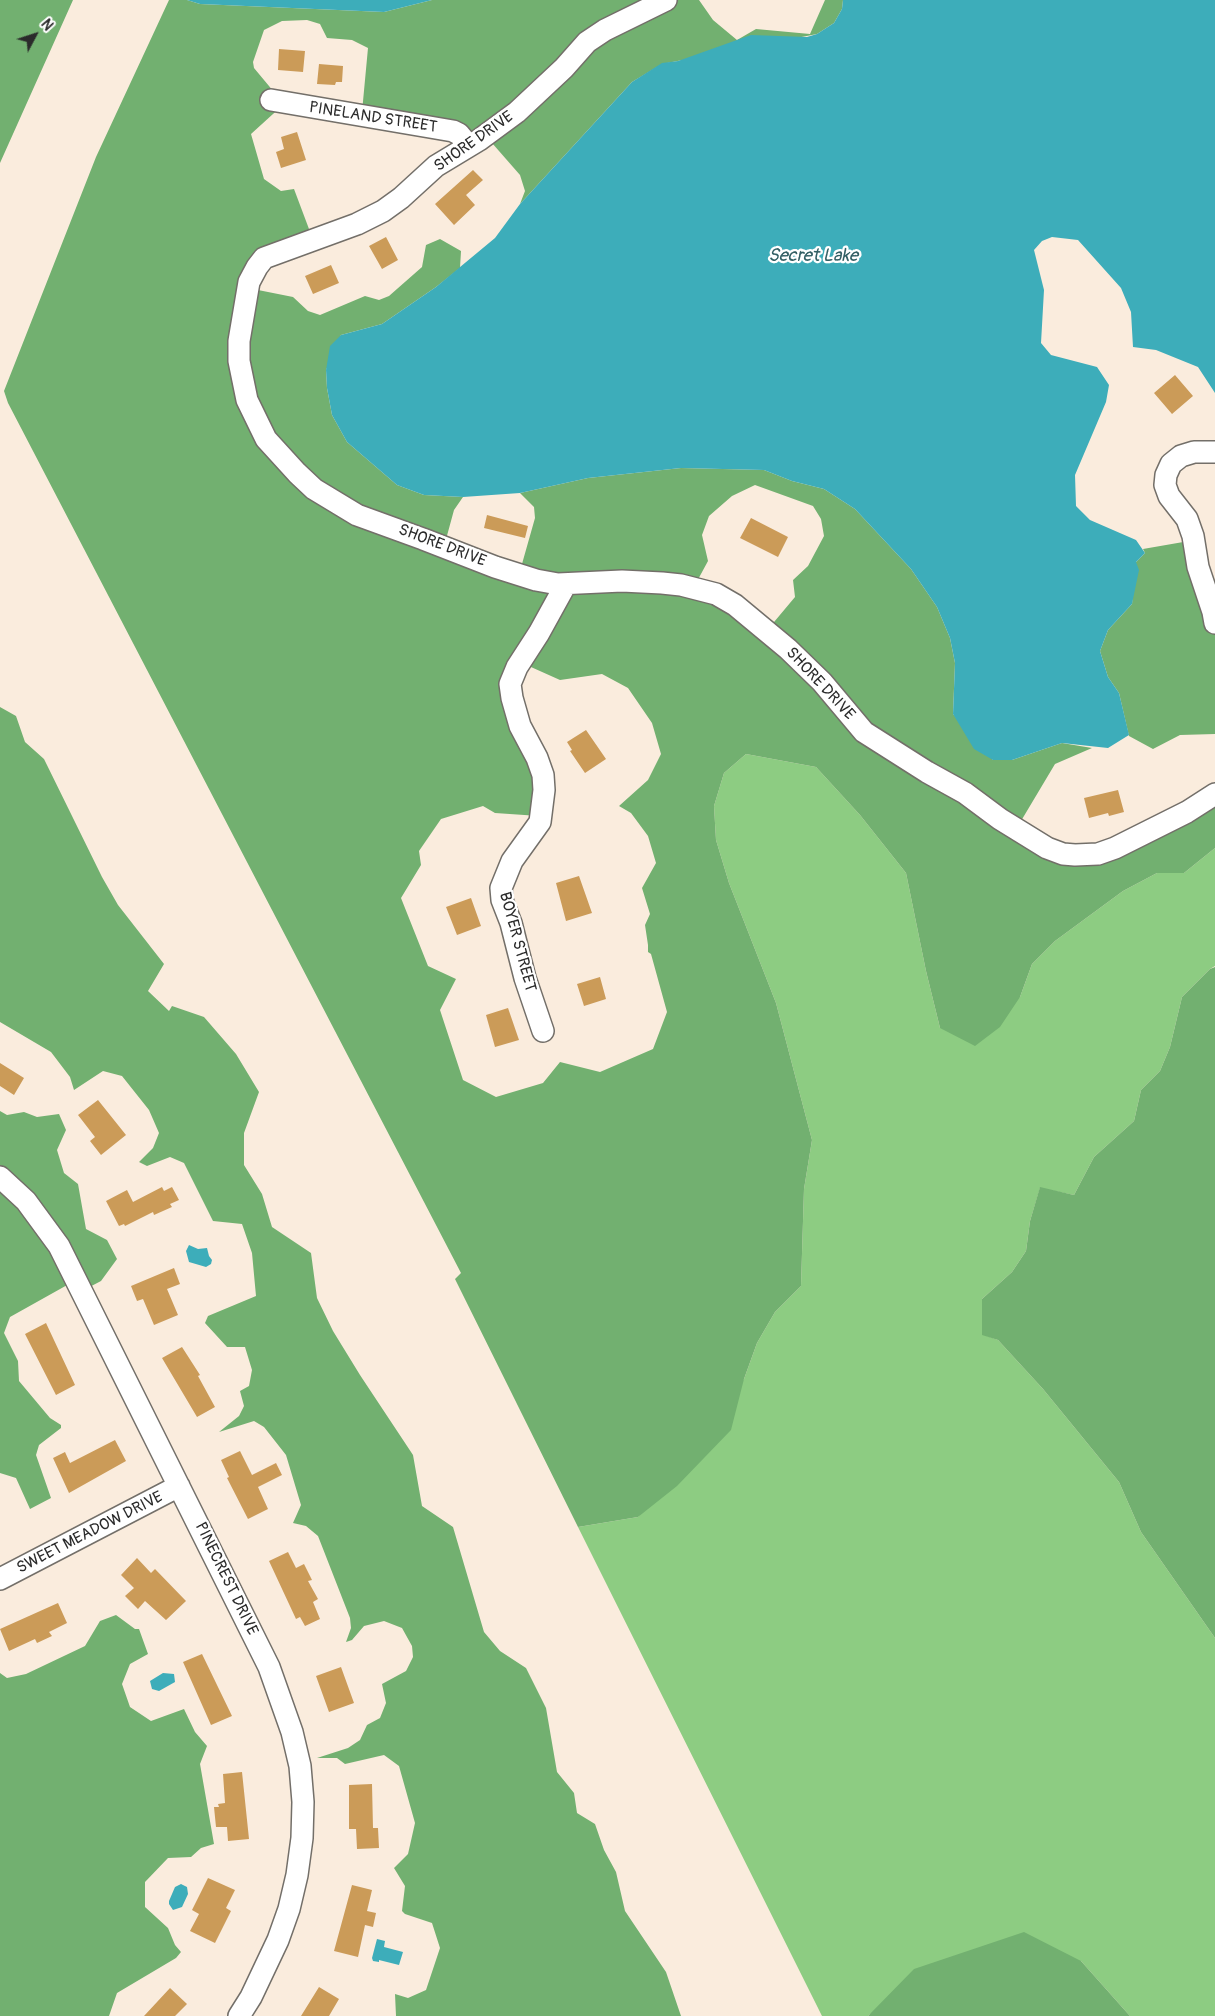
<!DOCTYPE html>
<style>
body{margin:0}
#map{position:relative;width:1215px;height:2016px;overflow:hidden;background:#faecdd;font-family:Pangolin,sans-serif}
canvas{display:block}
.north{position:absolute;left:10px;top:10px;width:50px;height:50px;-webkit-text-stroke:4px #fff;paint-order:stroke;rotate:50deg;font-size:14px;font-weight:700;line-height:20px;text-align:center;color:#2b2b2b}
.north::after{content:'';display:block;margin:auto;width:18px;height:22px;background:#2b2b2b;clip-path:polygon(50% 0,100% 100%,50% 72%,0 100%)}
</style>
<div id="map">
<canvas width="1215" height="2016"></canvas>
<div class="north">N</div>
</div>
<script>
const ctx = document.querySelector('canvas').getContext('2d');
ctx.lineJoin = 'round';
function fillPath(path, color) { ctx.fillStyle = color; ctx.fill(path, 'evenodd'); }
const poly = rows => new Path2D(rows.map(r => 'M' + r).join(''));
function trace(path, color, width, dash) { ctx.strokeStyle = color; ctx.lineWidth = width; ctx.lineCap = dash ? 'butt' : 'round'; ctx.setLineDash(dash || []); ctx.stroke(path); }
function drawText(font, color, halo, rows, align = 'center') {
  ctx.font = font + ' Pangolin,sans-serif'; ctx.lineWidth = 4.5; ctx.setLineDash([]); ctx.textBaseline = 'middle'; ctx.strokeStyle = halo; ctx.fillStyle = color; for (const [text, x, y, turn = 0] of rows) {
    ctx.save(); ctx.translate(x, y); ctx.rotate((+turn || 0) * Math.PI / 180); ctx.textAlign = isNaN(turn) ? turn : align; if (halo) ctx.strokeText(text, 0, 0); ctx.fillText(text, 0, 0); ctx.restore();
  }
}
const green = poly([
 [746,754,816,767,860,815,906,873,926,971,940,1028,1020,997,1032,964,1055,941,1123,891,1157,873,1184,873,1215,848,1215,966,1210,969,1182,997,1170,1047,1160,1071,1141,1090,1134,1121,1094,1157,1074,1195,1040,1188,1030,1221,1026,1251,1012,1272,982,1299,982,1334,998,1340,1043,1389,1119,1482,1141,1532,1215,1638,1215,2016,1130,2016,1081,1961,870,2014,868,2016,822,2016,578,1527,638,1517,744,1379,757,1343,775,1312,801,1286,804,1189,812,1140,776,1003,729,883,716,840,714,806,724,773]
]);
const forest = poly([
 [0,0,73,0,0,163],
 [169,0,187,0,200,4,384,12,432,0,699,0,713,20,737,40,756,29,810,34,825,0,843,0,842,9,834,23,817,34,662,64,632,82,520,204,525,191,520,175,485,135,362,112,368,48,352,40,327,38,320,24,307,20,282,21,264,30,253,62,254,68,284,104,251,134,264,179,281,191,294,189,312,237,269,254,253,289,293,297,308,311,320,315,365,296,379,300,389,296,422,267,426,245,440,239,461,251,460,268,436,287,382,324,341,335,326,370,327,388,332,415,347,442,397,485,424,495,463,497,454,510,445,543,520,571,535,518,534,507,520,493,588,478,681,468,764,470,792,481,824,489,855,509,911,569,937,607,950,638,955,663,953,714,993,760,1012,760,1062,743,1092,748,1055,764,1018,826,1081,854,1215,794,1215,848,1184,873,1157,873,1123,891,1055,941,1032,964,1020,997,1000,1027,975,1046,940,1028,926,971,906,873,860,815,816,767,746,754,724,773,714,806,716,840,729,883,776,1003,812,1140,804,1189,801,1286,775,1312,757,1343,744,1379,731,1430,677,1486,638,1517,578,1527,455,1279,461,1273,8,403,4,391,96,157],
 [755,485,813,506,821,519,824,536,808,566,793,580,795,597,769,628,695,585,708,561,702,535,709,516,732,496],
 [522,663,560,680,602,674,628,688,652,723,661,754,648,780,619,806,631,813,648,836,656,863,642,888,650,914,645,925,648,945,648,952,651,954,667,1012,653,1049,600,1072,560,1062,543,1083,496,1097,463,1080,440,1010,456,979,428,966,401,898,421,865,419,851,441,819,483,806,495,813,539,816,544,773,512,677],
 [1189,541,1215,609,1215,734,1180,735,1153,749,1129,736,1119,693,1108,677,1100,651,1108,630,1132,604,1136,562,1145,553,1143,549],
 [0,707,16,716,25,742,44,759,102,877,118,905,164,964,148,991,169,1011,172,1006,204,1017,236,1054,259,1092,244,1133,244,1165,262,1194,272,1227,311,1253,317,1298,333,1331,360,1375,413,1455,422,1506,453,1527,484,1632,500,1651,526,1668,546,1708,557,1772,574,1793,577,1813,595,1824,604,1850,616,1872,625,1911,666,1972,681,2016,396,2016,395,1994,408,1998,426,1990,440,1948,432,1923,405,1914,402,1911,405,1886,394,1868,408,1854,415,1823,399,1766,384,1755,345,1764,337,1758,317,1758,348,1748,360,1740,367,1725,380,1718,386,1703,382,1684,406,1671,413,1657,412,1646,402,1628,384,1621,364,1626,352,1640,346,1642,351,1628,350,1618,318,1536,306,1526,293,1523,301,1505,286,1455,264,1427,254,1421,219,1432,239,1416,244,1406,240,1391,249,1386,252,1370,245,1347,227,1347,205,1323,208,1316,256,1296,252,1253,242,1224,213,1221,184,1163,170,1157,147,1166,139,1162,153,1148,159,1133,149,1110,122,1076,103,1071,74,1090,70,1077,51,1052,0,1022],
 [1215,967,1215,1638,1141,1532,1119,1482,1043,1389,998,1340,982,1335,982,1299,1012,1272,1026,1251,1030,1221,1040,1187,1074,1195,1094,1157,1134,1121,1141,1090,1160,1071,1170,1047,1182,997,1210,969],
 [0,1111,7,1115,24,1112,37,1117,59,1114,66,1130,57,1150,64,1173,78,1184,86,1229,107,1240,117,1259,101,1281,80,1292,69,1284,10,1317,4,1333,18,1361,19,1381,50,1418,61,1425,61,1428,39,1445,36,1455,51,1498,30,1509,16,1478,0,1473],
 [116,1615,135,1629,139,1629,148,1654,130,1664,122,1684,130,1707,151,1721,184,1709,195,1732,207,1746,200,1764,214,1844,201,1848,191,1857,168,1858,145,1882,145,1907,168,1928,175,1945,181,1952,176,1958,117,1993,109,2016,0,2016,0,1673,7,1678,26,1674,85,1646,100,1621],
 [1024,1932,1081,1961,1130,2016,868,2016,914,1969]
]);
const water = poly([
 [187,0,432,0,384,12,200,4],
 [843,0,1215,0,1215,393,1198,367,1156,350,1133,347,1131,312,1121,288,1078,240,1052,237,1042,241,1034,250,1044,290,1041,343,1051,355,1097,367,1109,385,1106,402,1075,475,1076,506,1090,520,1136,540,1145,553,1136,562,1139,570,1132,604,1108,630,1100,651,1108,677,1119,693,1129,735,1108,748,1062,743,1012,760,993,760,974,749,953,714,955,663,950,638,937,607,911,569,855,509,824,489,792,481,764,470,681,468,588,478,520,493,463,497,424,495,397,485,347,442,332,415,327,388,326,370,330,346,341,335,382,324,436,287,495,238,520,204,632,82,662,63,678,61,751,35,807,37,817,34,834,23,842,9],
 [189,1245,198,1249,207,1248,209,1256,212,1260,211,1264,206,1267,189,1262,186,1251],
 [163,1673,174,1674,175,1682,159,1691,152,1689,150,1681],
 [181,1884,187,1887,188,1894,182,1907,173,1910,169,1904,169,1901,175,1887],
 [377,1939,385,1941,384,1947,403,1952,399,1965,379,1960,379,1962,373,1961,372,1958]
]);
const building = poly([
 [279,49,305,51,303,72,278,70],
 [319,64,343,66,342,82,336,82,335,85,317,84],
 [297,132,306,160,281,168,276,152,284,149,281,137],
 [473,170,483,180,466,195,475,205,454,225,435,204],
 [386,237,398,260,382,269,369,246],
 [331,265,339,283,313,294,305,276],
 [1175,375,1193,396,1172,414,1154,393],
 [487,515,528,526,525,538,484,528],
 [751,518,788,537,778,557,740,538],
 [586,730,606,759,585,773,570,751,572,750,567,742],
 [1118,790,1124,812,1109,816,1108,813,1089,818,1084,798],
 [579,876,592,913,566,921,556,883],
 [471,898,481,926,457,935,446,907],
 [600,977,606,999,584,1006,577,984],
 [508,1008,519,1040,495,1047,486,1015],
 [0,1063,24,1078,14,1095,0,1086],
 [98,1100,126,1135,101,1155,90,1141,95,1137,78,1115],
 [162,1187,164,1191,172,1187,179,1200,170,1204,172,1207,154,1215,153,1212,125,1226,124,1224,119,1226,106,1201,127,1190,133,1202],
 [174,1268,180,1284,167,1289,178,1315,154,1325,143,1299,137,1301,131,1286],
 [46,1323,75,1385,56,1395,25,1334],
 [182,1347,200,1375,198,1376,215,1407,197,1417,162,1358],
 [115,1440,126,1461,69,1493,53,1458,65,1452,70,1463],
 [240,1451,252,1475,276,1463,282,1475,258,1487,268,1509,248,1519,227,1478,229,1477,221,1460],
 [288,1552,296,1568,304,1564,312,1580,308,1581,318,1599,313,1602,320,1619,305,1626,300,1617,296,1619,269,1561],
 [137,1558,151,1573,155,1569,186,1601,166,1620,145,1601,138,1609,125,1596,134,1588,121,1575],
 [58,1603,67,1623,49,1632,52,1636,37,1643,35,1639,9,1651,0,1629],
 [202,1654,232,1716,211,1725,183,1662],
 [341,1667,354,1703,329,1712,316,1676],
 [242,1772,249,1839,228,1841,227,1827,216,1827,214,1807,219,1807,218,1804,225,1803,223,1774],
 [372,1784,373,1828,378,1828,379,1848,357,1849,356,1829,349,1829,349,1785],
 [208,1878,235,1890,226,1908,231,1911,215,1943,190,1931,199,1914,192,1910],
 [352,1885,372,1890,367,1911,376,1913,373,1927,365,1925,358,1957,334,1951],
 [319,1987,339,1999,329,2016,301,2016],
 [170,1988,187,2004,175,2016,144,2016]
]);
const street = poly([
 [666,0,605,30,587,42,564,68,517,112,479,140,436,166,401,198,383,211,357,224,264,258,257,267,249,282,239,341,239,361,247,400,266,439,297,473,314,489,357,515,423,539,495,567,536,580,558,584,622,581,662,583,681,585,716,594,735,605,788,649,822,682,864,732,927,772,965,793,1000,819,1047,848,1063,854,1075,855,1098,854,1115,848,1187,812,1215,794],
 [271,100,453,131,459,134,469,146],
 [1215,452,1194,452,1181,456,1171,464,1166,475,1165,485,1169,496,1187,519,1193,536,1198,567,1213,612,1215,623],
 [543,1031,525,978,511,923,502,900,501,888,512,861,540,822,544,790,543,775,537,758,520,726,512,698,510,684,517,667,539,633,566,584],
 [0,1177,26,1201,59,1246,269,1667,292,1732,300,1766,303,1802,302,1838,297,1875,289,1909,278,1940,251,1997,239,2016],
 [0,1579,179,1486]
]);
const streetNames = [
 ["PINELAND STREET",373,118,9],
 ["SHORE DRIVE",474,142,-35],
 ["SHORE DRIVE",442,546,21],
 ["SHORE DRIVE",820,684,47],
 ["BOYER STREET",517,942,75],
 ["SWEET MEADOW DRIVE",90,1533,-27],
 ["PINECREST DRIVE",226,1579,64]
];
const waterNames = [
 ["Secret Lake",813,256]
];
fillPath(green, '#8dcc82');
fillPath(forest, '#72b070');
fillPath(water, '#3dadba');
fillPath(building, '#cb9b58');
trace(street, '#736f69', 24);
trace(street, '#fff', 21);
drawText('16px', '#2b2b2b', '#fff', streetNames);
drawText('italic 18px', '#325f64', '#fff', waterNames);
</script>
